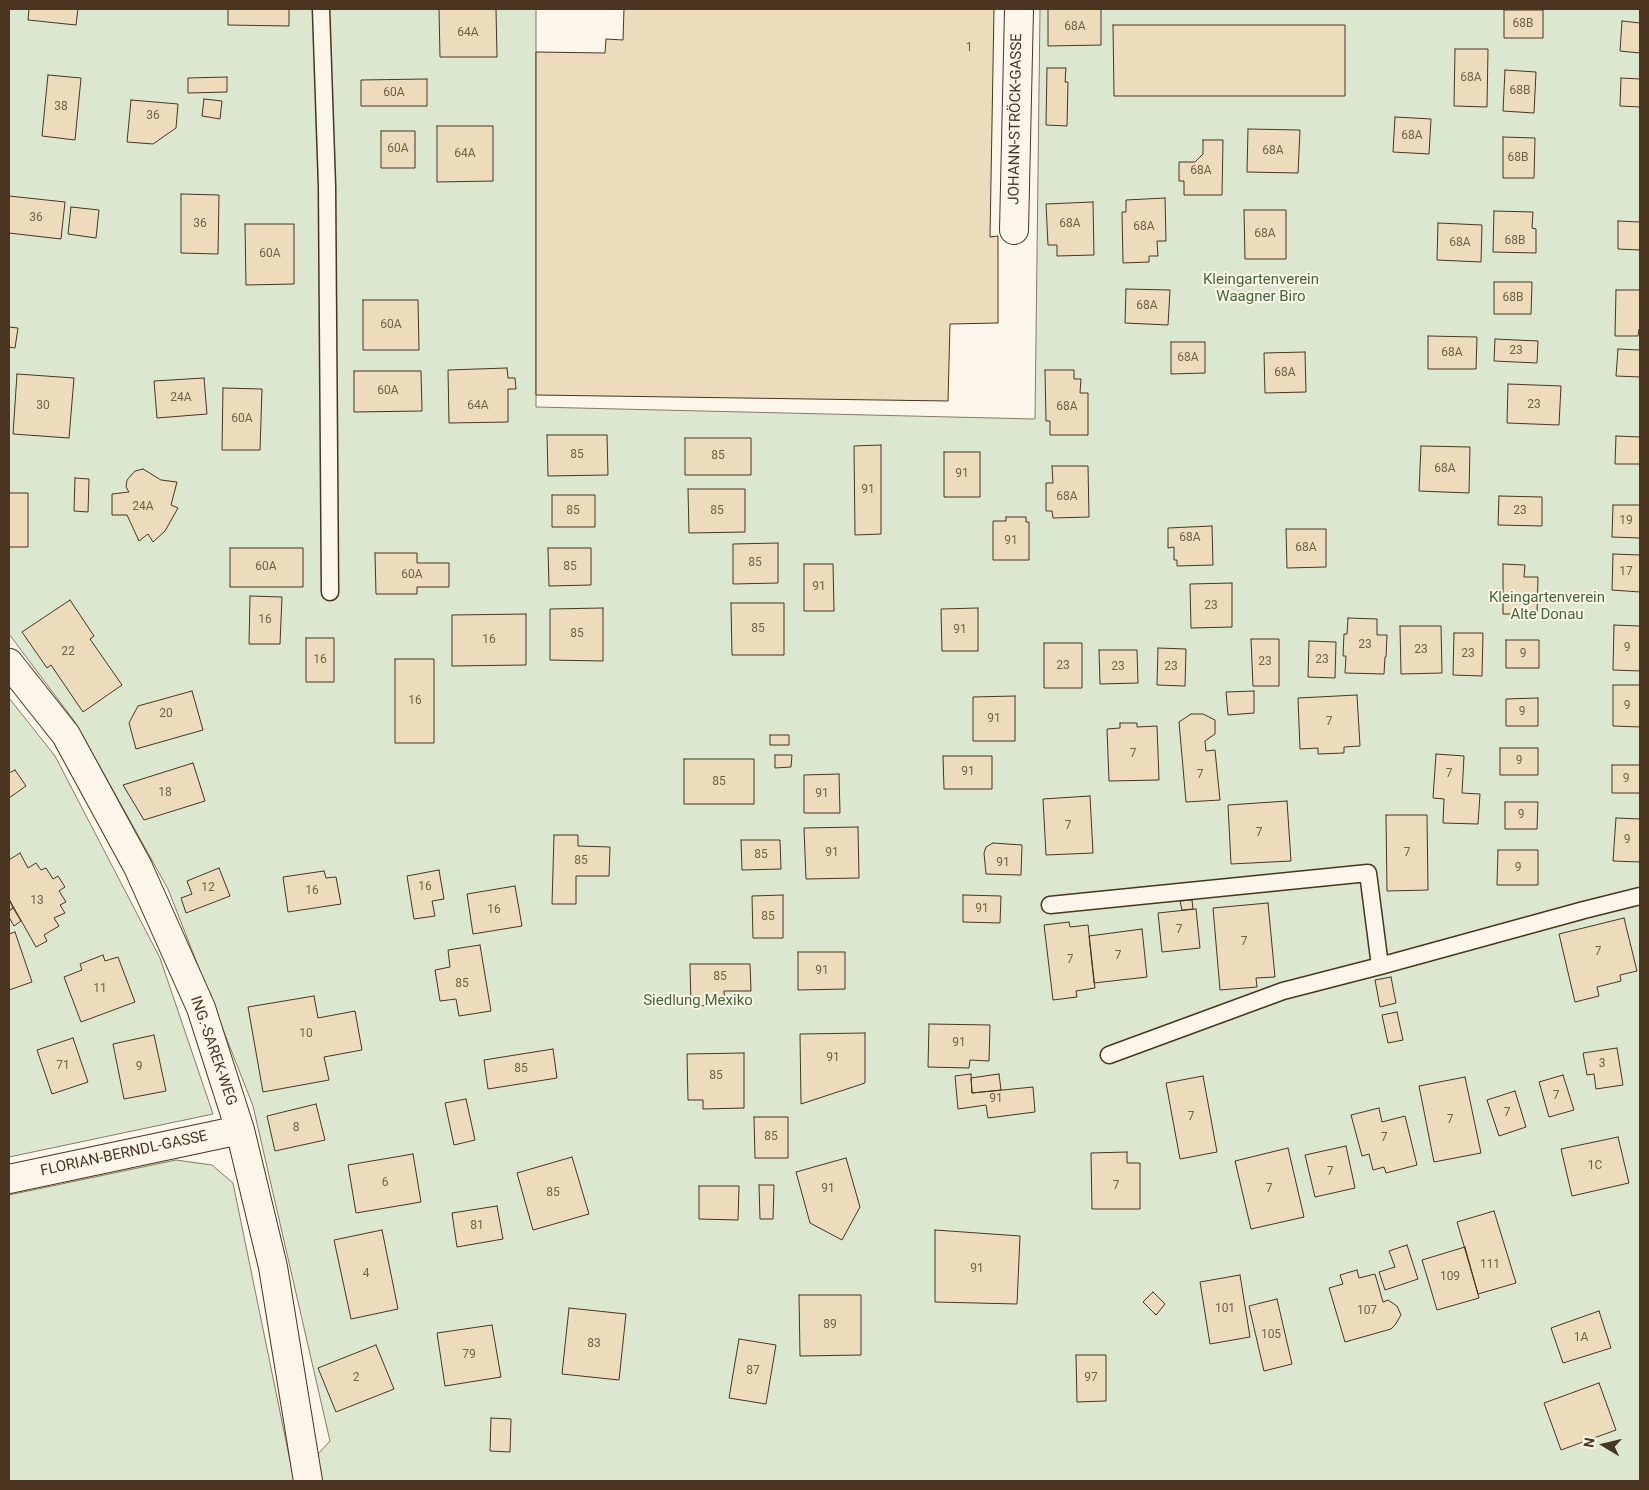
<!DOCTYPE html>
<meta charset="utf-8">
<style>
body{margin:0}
#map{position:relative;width:1649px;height:1490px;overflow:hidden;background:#fbf6e9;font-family:Roboto,sans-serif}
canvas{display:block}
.frame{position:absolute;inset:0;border:10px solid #4a3520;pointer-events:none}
.north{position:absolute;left:1579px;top:1420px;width:50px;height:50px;-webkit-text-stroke:4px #fbf6e9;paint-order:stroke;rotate:279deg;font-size:14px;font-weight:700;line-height:20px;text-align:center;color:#4a3520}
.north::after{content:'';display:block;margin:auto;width:18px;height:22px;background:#4a3520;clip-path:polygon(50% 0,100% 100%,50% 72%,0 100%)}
</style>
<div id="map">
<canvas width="1649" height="1490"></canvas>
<div class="frame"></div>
<div class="north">N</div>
</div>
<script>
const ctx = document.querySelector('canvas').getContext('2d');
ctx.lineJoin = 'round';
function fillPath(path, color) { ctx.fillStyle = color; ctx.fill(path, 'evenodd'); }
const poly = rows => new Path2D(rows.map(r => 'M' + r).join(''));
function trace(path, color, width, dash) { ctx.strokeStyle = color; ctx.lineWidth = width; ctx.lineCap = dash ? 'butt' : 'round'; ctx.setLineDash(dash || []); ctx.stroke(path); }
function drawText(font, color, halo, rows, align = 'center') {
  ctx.font = font + ' Roboto,sans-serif'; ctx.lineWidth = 4; ctx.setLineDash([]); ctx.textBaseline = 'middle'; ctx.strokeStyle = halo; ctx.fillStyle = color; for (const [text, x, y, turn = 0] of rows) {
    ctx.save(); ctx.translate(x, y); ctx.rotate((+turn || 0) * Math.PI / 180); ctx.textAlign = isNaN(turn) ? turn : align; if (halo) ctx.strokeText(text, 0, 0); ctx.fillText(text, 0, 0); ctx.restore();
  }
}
const green = poly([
 [9,9,536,9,536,407,1035,419,1040,9,1640,9,1640,1481,9,1481,9,1195,176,1160,212,1165,233,1183,294,1480,330,1441,253,1106,168,889,75,722,9,634,9,9],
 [9,698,55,756,160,958,213,1114,9,1157,9,698]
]);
const building = poly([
 [29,9,78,9,76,25,28,20,29,9],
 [228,9,289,9,289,26,228,25,228,9],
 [439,9,496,9,497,57,440,57,439,9],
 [624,9,994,9,990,237,998,236,998,323,950,324,948,401,536,395,536,52,605,53,606,39,623,40,624,9],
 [1048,9,1101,9,1101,45,1048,46,1048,9],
 [1504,10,1543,10,1543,38,1504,38,1504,10],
 [1622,21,1640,23,1640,53,1620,51,1622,21],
 [1113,25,1345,25,1345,96,1114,96,1113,25],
 [1455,49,1488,49,1487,107,1454,106,1455,49],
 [1047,68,1066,68,1065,82,1068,82,1067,126,1046,125,1047,68],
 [1505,70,1536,72,1534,113,1503,111,1505,70],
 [48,75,81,78,75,140,42,136,48,75],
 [227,77,227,92,188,93,188,78,227,77],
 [1621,78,1640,79,1640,107,1620,106,1621,78],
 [427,79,427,106,361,106,361,80,427,79],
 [204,99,222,101,220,119,202,116,204,99],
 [131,100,178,104,176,128,153,144,127,142,131,100],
 [1395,117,1431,119,1429,154,1393,152,1395,117],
 [437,126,493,126,493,181,437,182,437,126],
 [1248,129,1300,130,1298,173,1247,172,1248,129],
 [381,131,415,131,415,168,381,168,381,131],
 [1503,137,1535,138,1534,178,1503,178,1503,137],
 [1203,140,1223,140,1222,195,1184,195,1184,181,1179,181,1179,162,1195,162,1203,154,1203,140],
 [181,194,219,195,218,254,181,253,181,194],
 [9,196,65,202,61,239,9,233,9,196],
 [1165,198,1166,241,1157,241,1158,256,1149,256,1149,262,1123,263,1122,212,1126,212,1126,200,1165,198],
 [1093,202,1094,255,1057,256,1057,245,1048,245,1046,204,1093,202],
 [71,207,99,210,96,238,68,234,71,207],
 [1244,210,1286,210,1286,259,1245,259,1244,210],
 [1494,211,1533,212,1532,228,1536,229,1536,253,1493,252,1494,211],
 [1618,221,1640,222,1640,250,1618,249,1618,221],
 [1438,223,1482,225,1481,262,1437,260,1438,223],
 [245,224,294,224,294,284,246,285,245,224],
 [1494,282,1532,282,1531,314,1494,314,1494,282],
 [1126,289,1170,290,1168,325,1125,323,1126,289],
 [1616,290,1640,290,1640,329,1639,329,1638,336,1615,336,1616,290],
 [363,300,418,300,419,350,363,350,363,300],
 [9,327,18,328,15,348,9,347,9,327],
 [1428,336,1477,337,1476,369,1428,369,1428,336],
 [1495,339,1538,341,1537,363,1494,361,1495,339],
 [1171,342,1205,342,1205,373,1171,374,1171,342],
 [1618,349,1640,350,1640,377,1616,376,1618,349],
 [1305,352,1306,392,1265,393,1264,353,1305,352],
 [507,368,508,378,515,378,516,389,508,389,508,422,449,423,448,370,507,368],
 [1045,370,1074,370,1074,379,1081,379,1080,393,1088,393,1088,435,1050,435,1050,421,1046,421,1045,370],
 [354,371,421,371,422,411,354,412,354,371],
 [17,374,74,378,69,438,13,434,17,374],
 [204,378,207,414,157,418,154,381,204,378],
 [1508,384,1561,386,1559,425,1507,423,1508,384],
 [223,388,262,389,260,450,222,450,223,388],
 [547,435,607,435,608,475,548,476,547,435],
 [1616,436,1640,437,1640,464,1615,464,1616,436],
 [685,438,751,438,751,475,685,475,685,438],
 [881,445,881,534,855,535,854,446,881,445],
 [1421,446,1470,447,1469,493,1419,491,1421,446],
 [944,452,980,452,980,497,944,497,944,452],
 [1052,466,1088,466,1089,517,1053,518,1052,511,1046,511,1046,483,1053,483,1052,466],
 [143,469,161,480,177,482,171,505,178,508,165,531,153,542,148,534,139,541,127,515,112,515,112,494,129,492,126,487,127,480,135,471,143,469],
 [75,478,89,479,88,512,74,511,75,478],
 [688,489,745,489,745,532,689,533,688,489],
 [9,493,28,493,28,547,9,547,9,493],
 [552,495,595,495,595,527,552,527,552,495],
 [1499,496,1542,497,1542,526,1498,525,1499,496],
 [1613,505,1640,505,1640,538,1612,537,1613,505],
 [1006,517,1026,517,1026,522,1029,522,1029,560,993,560,993,521,1006,521,1006,517],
 [1212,526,1213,565,1177,566,1177,560,1174,560,1174,547,1168,548,1168,528,1212,526],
 [1286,529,1326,529,1326,567,1287,568,1286,529],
 [778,543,778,583,733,584,733,544,778,543],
 [230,548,303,548,303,587,230,587,230,548],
 [548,548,591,548,591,585,549,586,548,548],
 [375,553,417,553,417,563,449,563,449,587,417,587,417,594,376,594,375,553],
 [1613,554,1640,555,1640,592,1612,590,1613,554],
 [804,564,833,564,834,611,804,611,804,564],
 [1503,564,1525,565,1524,577,1538,577,1537,614,1503,614,1503,564],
 [1232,583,1232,627,1191,628,1190,584,1232,583],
 [250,596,282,597,280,644,249,644,250,596],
 [70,600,94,636,90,639,122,685,83,712,51,665,47,668,22,632,70,600],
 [731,603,784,603,784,655,732,655,731,603],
 [603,608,603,661,550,660,550,609,603,608],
 [978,608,978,651,942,651,941,609,978,608],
 [526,614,526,665,452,666,452,615,526,614],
 [1348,618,1377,619,1377,635,1387,635,1386,657,1385,657,1384,674,1345,673,1346,656,1343,656,1344,634,1347,634,1348,618],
 [1614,625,1640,626,1640,671,1613,670,1614,625],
 [1400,626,1441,626,1442,673,1401,674,1400,626],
 [1454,633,1483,633,1482,676,1453,675,1454,633],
 [306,638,334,638,334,682,306,682,306,638],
 [1251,639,1279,639,1279,686,1253,686,1251,639],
 [1506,640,1539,640,1539,668,1506,668,1506,640],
 [1309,641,1336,642,1335,678,1308,677,1309,641],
 [1044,643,1082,643,1082,688,1044,688,1044,643],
 [1158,648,1186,649,1185,686,1157,685,1158,648],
 [1099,650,1137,650,1138,683,1100,684,1099,650],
 [395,659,434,659,434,743,395,743,395,659],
 [1613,685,1640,685,1640,727,1613,726,1613,685],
 [192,691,203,730,136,749,129,723,138,706,192,691],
 [1254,691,1254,713,1228,715,1226,692,1254,691],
 [1357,695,1360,746,1344,747,1344,753,1318,754,1318,748,1300,749,1298,698,1357,695],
 [1015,696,1015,741,973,741,973,697,1015,696],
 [1538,698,1538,726,1506,726,1506,699,1538,698],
 [1191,714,1203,714,1215,720,1215,734,1205,741,1206,751,1215,750,1220,800,1186,802,1179,722,1191,714],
 [1120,723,1137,723,1137,727,1157,726,1159,780,1109,781,1107,729,1120,728,1120,723],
 [770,735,789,735,789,745,770,745,770,735],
 [1500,748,1538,748,1538,775,1500,775,1500,748],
 [1436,754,1464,756,1462,793,1480,794,1478,824,1443,823,1444,799,1433,798,1436,754],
 [775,755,792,755,791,767,775,768,775,755],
 [943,756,992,756,992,789,944,789,943,756],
 [684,759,754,759,754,804,684,804,684,759],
 [193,763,205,801,144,820,123,785,193,763],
 [1612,765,1640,765,1640,793,1612,793,1612,765],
 [15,770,26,786,9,798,9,773,15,770],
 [839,774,840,813,804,813,804,775,839,774],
 [1090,796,1093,853,1046,855,1043,799,1090,796],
 [1287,801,1291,861,1231,864,1228,805,1287,801],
 [1505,802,1538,802,1537,829,1505,829,1505,802],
 [1386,815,1427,815,1428,890,1387,891,1386,815],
 [1616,818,1640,819,1640,862,1613,861,1616,818],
 [858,827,859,878,806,879,804,828,858,827],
 [554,835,578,835,578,846,610,847,609,876,576,876,576,904,552,904,554,835],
 [741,840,780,840,781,869,742,870,741,840],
 [993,843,1022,845,1021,875,986,874,984,853,986,847,993,843],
 [1498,850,1538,850,1538,885,1497,885,1498,850],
 [20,853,28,868,36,863,41,870,46,868,53,879,58,876,65,887,59,891,66,902,60,905,65,913,54,918,59,926,44,935,47,941,36,947,9,899,9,860,20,853],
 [219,868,230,896,186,913,181,898,192,894,187,881,219,868],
 [439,870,444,899,432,901,435,916,414,919,407,876,439,870],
 [324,871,326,878,336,877,341,904,288,912,283,877,324,871],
 [515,886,522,926,473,934,467,894,515,886],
 [783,895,783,938,753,938,752,896,783,895],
 [963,895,1001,896,1000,923,963,922,963,895],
 [9,899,13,908,9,911,9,899],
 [1192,900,1193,909,1182,910,1180,901,1192,900],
 [1268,903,1275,977,1256,978,1257,987,1220,990,1213,908,1268,903],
 [13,908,21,921,14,926,9,917,9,911,13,908],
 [1196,909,1200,948,1162,952,1158,913,1196,909],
 [1624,918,1637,971,1620,975,1621,981,1597,987,1599,996,1575,1002,1559,934,1624,918],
 [1069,922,1070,927,1088,925,1095,988,1076,991,1077,997,1053,1000,1044,925,1069,922],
 [1142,929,1147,977,1094,983,1089,936,1142,929],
 [15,932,32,982,9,990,9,934,15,932],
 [480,945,491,1011,459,1016,456,999,440,1001,435,970,450,967,448,950,480,945],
 [798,952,845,952,845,989,798,990,798,952],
 [103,955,105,961,118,957,135,1002,81,1022,64,977,82,970,80,964,103,955],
 [690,964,750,964,751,991,724,991,725,1005,691,1006,690,964],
 [1391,977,1396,1003,1380,1007,1375,980,1391,977],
 [314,996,318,1018,355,1011,362,1050,324,1057,329,1080,263,1092,248,1007,314,996],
 [1397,1012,1403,1040,1388,1043,1382,1015,1397,1012],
 [929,1024,990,1025,989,1061,970,1060,969,1068,928,1067,929,1024],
 [865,1033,865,1083,801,1104,800,1034,865,1033],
 [154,1035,166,1091,124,1099,113,1044,154,1035],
 [73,1038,88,1082,52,1094,37,1050,73,1038],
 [1617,1048,1623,1085,1596,1089,1594,1074,1587,1075,1583,1053,1617,1048],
 [553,1049,557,1078,488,1089,484,1060,553,1049],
 [744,1053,744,1108,703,1109,703,1100,688,1100,687,1054,744,1053],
 [971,1074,972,1093,1033,1087,1035,1112,988,1118,986,1105,958,1109,955,1076,971,1074],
 [999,1074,1001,1090,972,1093,971,1078,999,1074],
 [1563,1075,1574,1110,1549,1117,1539,1082,1563,1075],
 [1203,1076,1217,1152,1180,1159,1166,1083,1203,1076],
 [1465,1077,1481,1153,1434,1162,1419,1086,1465,1077],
 [1515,1091,1526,1127,1499,1136,1487,1100,1515,1091],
 [466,1099,475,1140,454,1145,445,1103,466,1099],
 [316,1104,325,1140,275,1151,267,1116,316,1104],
 [1379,1108,1382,1122,1405,1116,1417,1165,1386,1173,1384,1167,1373,1170,1369,1154,1362,1156,1351,1115,1379,1108],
 [754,1117,788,1117,788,1158,755,1158,754,1117],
 [1618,1137,1629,1183,1572,1196,1561,1149,1618,1137],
 [1346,1146,1355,1188,1315,1197,1305,1155,1346,1146],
 [1288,1148,1304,1217,1251,1229,1235,1161,1288,1148],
 [1127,1152,1127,1163,1140,1163,1140,1209,1092,1209,1091,1153,1127,1152],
 [413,1154,421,1202,356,1213,348,1165,413,1154],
 [572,1157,589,1214,533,1230,517,1173,572,1157],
 [846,1158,860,1207,842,1240,810,1223,796,1172,846,1158],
 [759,1185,774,1185,773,1219,760,1219,759,1185],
 [699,1186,739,1186,738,1220,699,1219,699,1186],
 [497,1206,503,1239,457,1247,452,1213,497,1206],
 [1494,1211,1516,1283,1478,1294,1457,1222,1494,1211],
 [382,1230,398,1309,351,1319,334,1240,382,1230],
 [935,1230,1020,1236,1017,1304,935,1302,935,1230],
 [1407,1245,1418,1279,1385,1290,1379,1272,1395,1267,1389,1251,1407,1245],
 [1465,1247,1479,1298,1437,1310,1422,1260,1465,1247],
 [1357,1270,1359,1278,1375,1274,1383,1302,1388,1300,1397,1306,1401,1315,1395,1325,1391,1329,1345,1342,1329,1288,1343,1284,1340,1275,1357,1270],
 [1240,1275,1250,1337,1210,1344,1200,1282,1240,1275],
 [1153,1292,1165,1304,1156,1315,1143,1302,1153,1292],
 [799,1295,861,1295,861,1355,800,1356,799,1295],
 [1277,1299,1292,1364,1264,1371,1249,1306,1277,1299],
 [569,1308,626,1314,619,1380,562,1374,569,1308],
 [1599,1311,1611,1348,1563,1363,1551,1328,1599,1311],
 [492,1325,501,1377,445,1386,437,1333,492,1325],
 [739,1339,776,1345,766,1404,729,1398,739,1339],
 [376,1345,394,1389,336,1412,318,1368,376,1345],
 [1076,1355,1106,1355,1106,1401,1077,1402,1076,1355],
 [1599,1383,1616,1430,1561,1450,1544,1403,1599,1383],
 [491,1418,511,1419,510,1452,490,1451,491,1418]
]);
const service = poly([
 [321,9,327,186,330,592],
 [1050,905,1368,873,1380,966,1584,910,1640,896],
 [1109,1055,1283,991,1380,966]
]);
const minor = poly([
 [1014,230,1019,9],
 [9,663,66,735,138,867,201,1008,240,1130,273,1267,308,1481],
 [9,1179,240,1130]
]);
const numberNames = [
 ["68B",1523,24],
 ["68A",1075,27],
 ["64A",468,33],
 ["1",969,48],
 ["68A",1471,78],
 ["68B",1520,91],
 ["60A",394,93],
 ["38",61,107],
 ["36",153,116],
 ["68A",1412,136],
 ["60A",398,149],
 ["68A",1273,151],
 ["64A",465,154],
 ["68B",1518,158],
 ["68A",1201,171],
 ["36",36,218],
 ["36",200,224],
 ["68A",1070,224],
 ["68A",1144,227],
 ["68A",1265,234],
 ["68B",1515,241],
 ["68A",1460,243],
 ["60A",270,254],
 ["68B",1513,298],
 ["68A",1147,306],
 ["60A",391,325],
 ["23",1516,351],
 ["68A",1452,353],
 ["68A",1188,358],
 ["68A",1285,373],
 ["60A",388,391],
 ["24A",181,398],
 ["23",1534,405],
 ["30",43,406],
 ["64A",478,406],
 ["68A",1067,407],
 ["60A",242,419],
 ["85",577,455],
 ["85",718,456],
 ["68A",1445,469],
 ["91",962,474],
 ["91",868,490],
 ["68A",1067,497],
 ["24A",143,507],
 ["85",573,511],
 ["85",717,511],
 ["23",1520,511],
 ["19",1626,521],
 ["68A",1190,538],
 ["91",1011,541],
 ["68A",1306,548],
 ["85",755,563],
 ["60A",266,567],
 ["85",570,567],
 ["17",1626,572],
 ["60A",412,575],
 ["91",819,587],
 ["23",1211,606],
 ["16",265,620],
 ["85",758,629],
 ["91",960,630],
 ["85",577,634],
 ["16",489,640],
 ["23",1365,645],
 ["9",1627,648],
 ["23",1421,650],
 ["22",68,652],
 ["23",1468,654],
 ["9",1523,654],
 ["16",320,660],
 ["23",1322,660],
 ["23",1265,662],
 ["23",1063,666],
 ["23",1118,667],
 ["23",1171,667],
 ["16",415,701],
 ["9",1627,706],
 ["9",1522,712],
 ["20",166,714],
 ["91",994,719],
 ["7",1329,722],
 ["7",1133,754],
 ["9",1519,761],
 ["91",968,772],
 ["7",1449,774],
 ["7",1200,775],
 ["9",1626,779],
 ["85",719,782],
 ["18",165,793],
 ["91",822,794],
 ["9",1521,815],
 ["7",1068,826],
 ["7",1259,833],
 ["9",1627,840],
 ["91",832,853],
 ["7",1407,853],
 ["85",761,855],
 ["85",581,861],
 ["91",1003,863],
 ["9",1518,868],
 ["16",425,887],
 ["12",208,888],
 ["16",312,891],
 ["13",37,901],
 ["91",982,909],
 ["16",494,910],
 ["85",768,917],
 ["7",1179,930],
 ["7",1244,942],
 ["7",1598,952],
 ["7",1118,956],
 ["7",1070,960],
 ["91",822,971],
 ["85",720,977],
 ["85",462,984],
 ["11",100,989],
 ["10",306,1034],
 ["91",959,1043],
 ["91",833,1058],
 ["3",1602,1064],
 ["71",63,1066],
 ["9",139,1067],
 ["85",521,1069],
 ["85",716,1076],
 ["7",1556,1096],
 ["91",996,1099],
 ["7",1507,1113],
 ["7",1191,1117],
 ["7",1450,1120],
 ["8",296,1128],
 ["85",771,1137],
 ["7",1384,1138],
 ["1C",1595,1166],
 ["7",1330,1172],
 ["6",385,1183],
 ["7",1116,1186],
 ["91",828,1189],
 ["7",1269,1189],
 ["85",553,1193],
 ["81",477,1226],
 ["111",1490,1265],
 ["91",977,1269],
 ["4",366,1274],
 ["109",1450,1277],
 ["101",1225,1309],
 ["107",1367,1311],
 ["89",830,1325],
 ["105",1271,1335],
 ["1A",1581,1338],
 ["83",594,1344],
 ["79",469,1355],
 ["87",753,1371],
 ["2",356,1378],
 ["97",1091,1378]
];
const streetNames = [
 ["JOHANN-STRÖCK-GASSE",1016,119,-89],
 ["ING.-SAREK-WEG",213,1051,71],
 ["FLORIAN-BERNDL-GASSE",124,1154,-12]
];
const parkNames = [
 ["Kleingartenverein",1261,280],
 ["Waagner Biro",1261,297],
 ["Kleingartenverein",1547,598],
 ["Alte Donau",1547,615],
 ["Siedlung Mexiko",698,1001]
];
fillPath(green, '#dce7d0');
trace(green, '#887966', 1);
fillPath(building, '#ecdcbc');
trace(building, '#4a3520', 1);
trace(service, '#4a3520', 19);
trace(minor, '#4a3520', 30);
trace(service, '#fbf6e9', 16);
trace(minor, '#fbf6e9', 28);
drawText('12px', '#725f47', null, numberNames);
drawText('15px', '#4a3520', '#fbf6e9', streetNames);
drawText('15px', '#436837', '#fbf6e9', parkNames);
</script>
